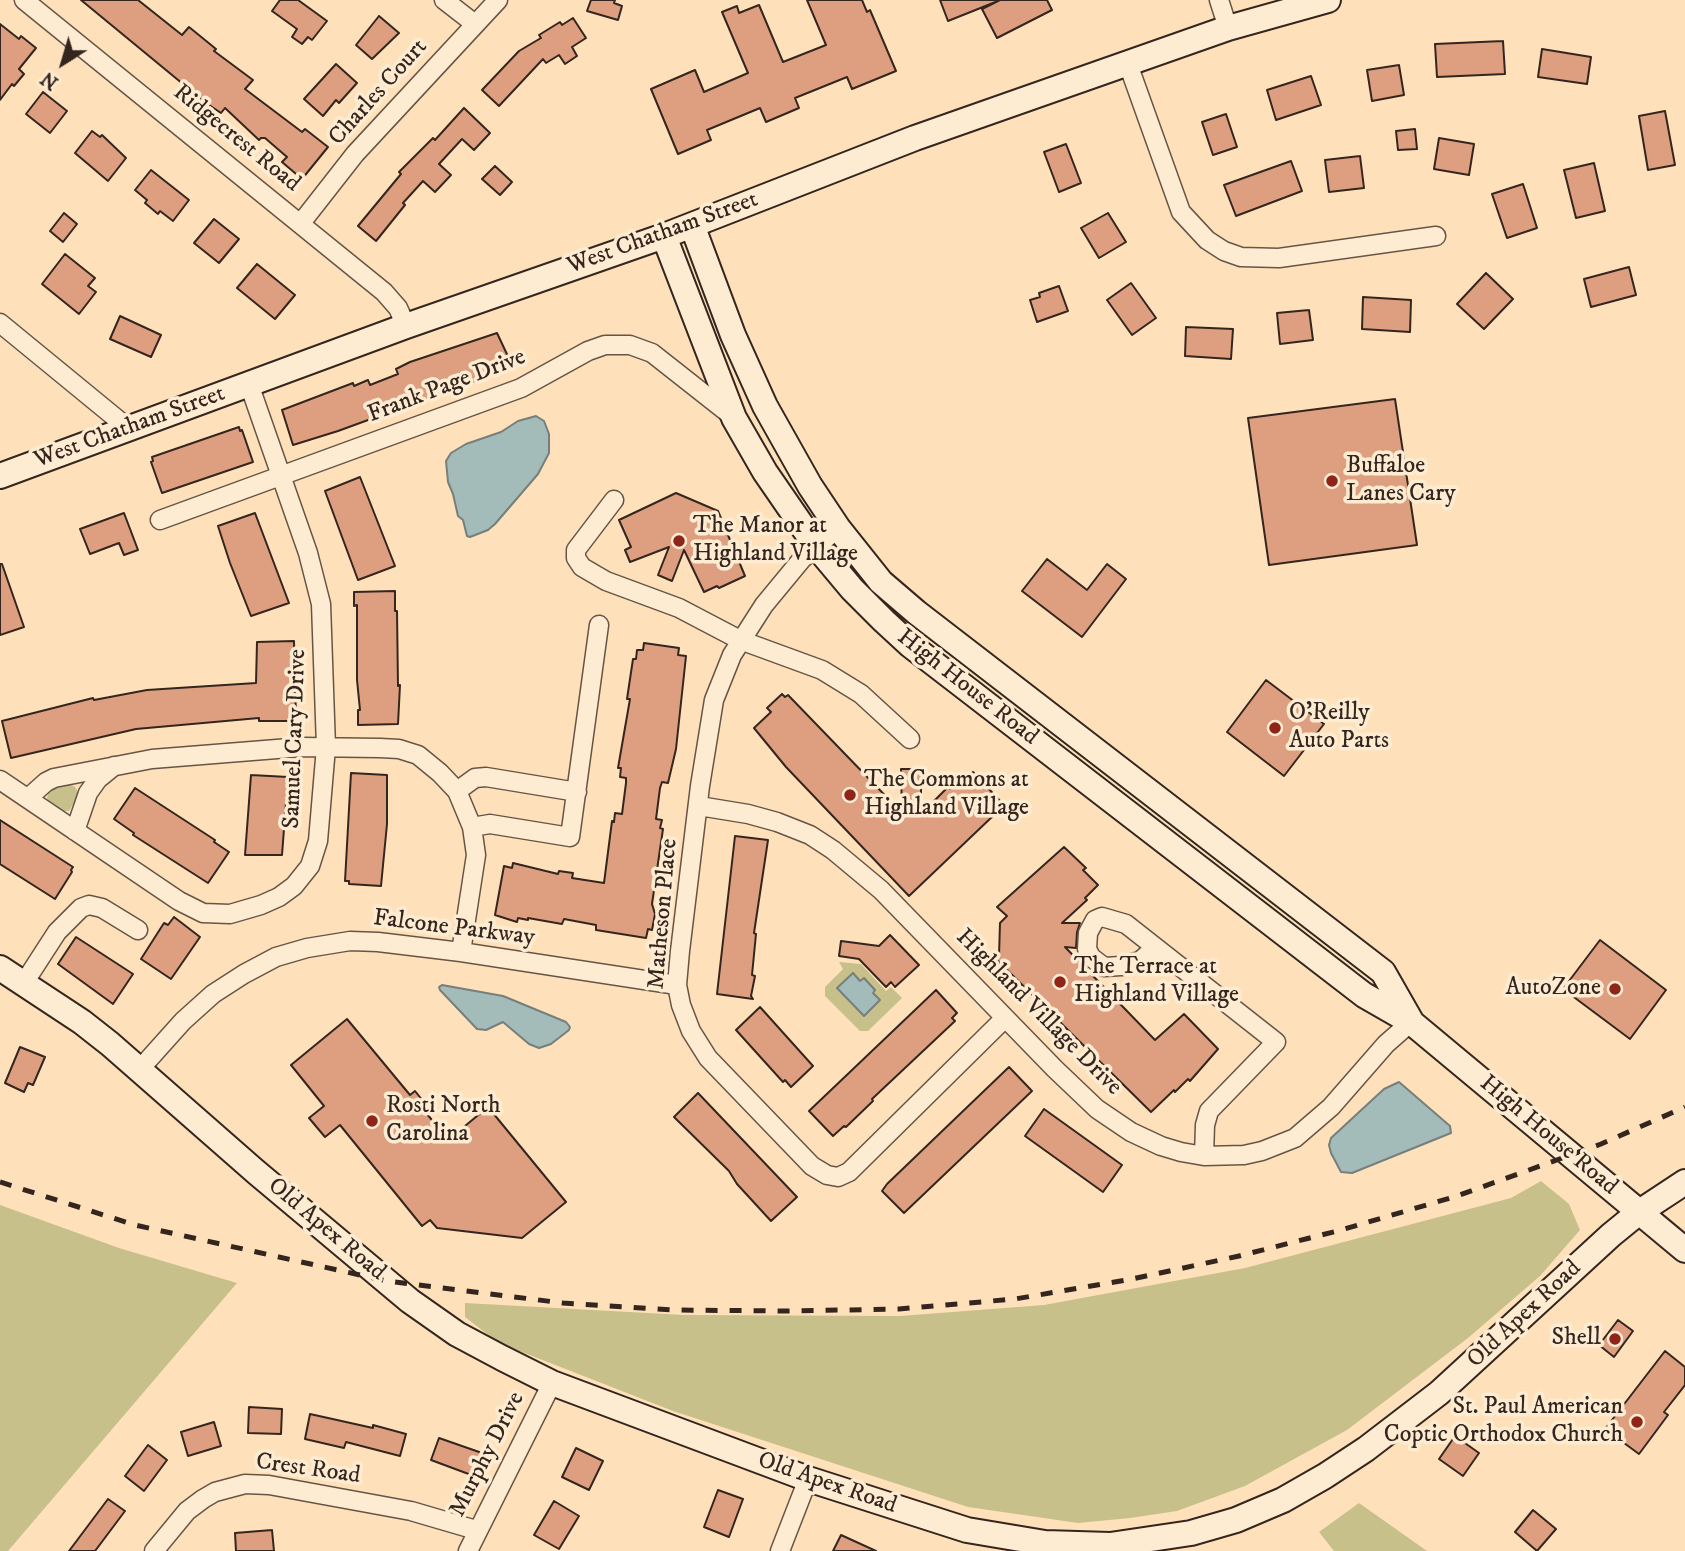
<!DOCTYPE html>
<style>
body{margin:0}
#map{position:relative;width:1685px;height:1551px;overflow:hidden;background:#fee1ba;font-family:"IM FELL DW Pica",serif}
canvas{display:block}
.north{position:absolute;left:28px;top:28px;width:70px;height:70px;-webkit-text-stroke:5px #feecd2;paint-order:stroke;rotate:217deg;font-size:19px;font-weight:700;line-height:28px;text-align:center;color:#34261f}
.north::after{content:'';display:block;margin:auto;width:24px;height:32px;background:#34261f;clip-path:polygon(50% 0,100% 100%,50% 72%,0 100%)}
</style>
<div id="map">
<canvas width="1685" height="1551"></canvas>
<div class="north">N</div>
</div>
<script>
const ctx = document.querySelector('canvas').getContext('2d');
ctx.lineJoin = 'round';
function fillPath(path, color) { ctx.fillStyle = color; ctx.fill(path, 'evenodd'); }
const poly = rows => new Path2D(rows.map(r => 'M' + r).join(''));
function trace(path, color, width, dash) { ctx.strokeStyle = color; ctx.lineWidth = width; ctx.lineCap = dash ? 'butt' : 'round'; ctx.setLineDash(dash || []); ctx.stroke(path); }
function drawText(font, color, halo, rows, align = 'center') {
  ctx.font = font + ' "IM FELL DW Pica",serif'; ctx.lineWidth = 7; ctx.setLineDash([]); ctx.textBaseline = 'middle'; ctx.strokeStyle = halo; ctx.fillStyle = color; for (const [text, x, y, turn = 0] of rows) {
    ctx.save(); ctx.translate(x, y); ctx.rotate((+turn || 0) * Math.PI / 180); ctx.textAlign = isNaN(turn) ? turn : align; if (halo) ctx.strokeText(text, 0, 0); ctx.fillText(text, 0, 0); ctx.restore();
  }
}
const green = poly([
 [70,784,75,787,79,794,69,811,58,811,49,804,47,797,50,790],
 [839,962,861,964,886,991,891,987,902,998,868,1031,860,1031,825,996,825,987,843,969],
 [1541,1181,1569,1204,1580,1230,1540,1276,1468,1338,1347,1430,1245,1486,1177,1511,1130,1518,1078,1523,968,1507,673,1411,499,1343,465,1317,465,1303,684,1315,900,1316,1044,1305,1245,1268,1511,1198],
 [0,1205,119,1248,237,1283,8,1551,0,1551],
 [1359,1503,1427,1551,1334,1551,1319,1532]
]);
const water = poly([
 [536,416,544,421,549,434,549,453,538,474,495,524,488,530,470,537,467,536,463,520,458,516,453,494,448,482,446,461,451,453,466,444,501,432,518,421,536,416],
 [853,973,860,981,864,978,875,990,873,993,880,1000,864,1016,837,988,853,973],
 [442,985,503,996,566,1022,570,1027,569,1030,551,1044,539,1048,529,1044,503,1022,486,1030,477,1029,440,990,439,987,442,985],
 [1399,1082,1450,1126,1451,1133,1352,1173,1341,1172,1331,1153,1329,1145,1331,1138,1384,1089,1399,1082]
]);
const building = poly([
 [81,0,138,0,182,35,189,27,216,49,214,51,253,80,245,89,302,132,305,129,328,147,302,179,282,162,287,157,265,138,261,138,259,140,225,108,221,113,206,103,81,0],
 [280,0,298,0,327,21,312,40,308,37,302,44,292,37,297,29,272,11,280,0],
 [591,0,615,0,614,3,622,6,618,20,587,11,591,0],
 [807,0,862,0,867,12,870,10,896,71,852,89,847,77,795,98,799,108,766,122,760,108,707,130,711,140,678,154,651,89,695,70,704,92,748,73,722,12,737,6,739,13,759,5,783,62,826,45,807,0],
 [940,0,998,0,998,1,948,21,940,0],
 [1000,0,1047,0,1052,10,997,38,982,9,1000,0],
 [379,16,399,33,372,59,356,45,379,16],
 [573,18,586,38,572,47,577,56,565,64,559,55,546,63,543,59,499,106,482,90,519,51,541,38,539,35,560,22,562,25,573,18],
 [0,24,19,39,21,36,36,48,19,69,24,74,14,86,12,84,0,100,0,24],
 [1503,41,1505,74,1437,77,1435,44,1503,41],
 [1542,49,1591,57,1587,84,1538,77,1542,49],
 [336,64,357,83,339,103,336,100,323,116,304,99,336,64],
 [1399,65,1404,95,1372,101,1367,70,1399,65],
 [1311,76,1321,105,1276,120,1267,90,1311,76],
 [43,92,67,111,50,133,26,114,43,92],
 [464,108,490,133,474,150,462,139,439,164,451,175,435,192,423,181,403,203,405,205,376,241,358,226,401,174,399,172,433,138,435,140,464,108],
 [1665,111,1675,165,1648,170,1639,116,1665,111],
 [1226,114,1237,147,1213,155,1202,122,1226,114],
 [1415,129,1417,149,1398,150,1396,131,1415,129],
 [92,131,100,137,102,135,126,158,108,181,75,153,92,131],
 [1439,138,1474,144,1469,175,1434,169,1439,138],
 [1066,144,1081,183,1059,192,1044,152,1066,144],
 [1360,156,1364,188,1329,192,1325,160,1360,156],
 [1291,161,1302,191,1236,216,1224,185,1291,161],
 [1594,163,1605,211,1576,218,1564,170,1594,163],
 [495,166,512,182,500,195,482,179,495,166],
 [151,170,189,200,173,221,160,211,158,214,145,203,147,200,135,190,151,170],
 [1523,184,1537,228,1507,238,1492,194,1523,184],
 [64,213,77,224,63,242,50,231,64,213],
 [1108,213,1126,242,1099,258,1081,228,1108,213],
 [214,219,239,239,219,263,194,243,214,219],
 [65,254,95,278,88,286,96,292,79,314,42,284,65,254],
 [257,264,295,295,275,319,237,288,257,264],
 [1629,267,1636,295,1591,307,1584,279,1629,267],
 [1486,273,1513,299,1484,329,1457,304,1486,273],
 [1131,283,1156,318,1132,335,1107,300,1131,283],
 [1059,286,1068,311,1037,322,1030,300,1040,297,1039,293,1059,286],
 [1363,297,1411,300,1410,332,1362,329,1363,297],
 [1309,310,1313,340,1280,344,1277,313,1309,310],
 [120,316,161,335,151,357,110,339,120,316],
 [1186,327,1233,329,1231,359,1185,356,1186,327],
 [497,333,513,367,338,431,293,445,282,410,353,383,354,386,368,380,370,385,398,374,396,369,410,362,497,333],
 [1395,399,1417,545,1269,565,1248,418,1395,399],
 [239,427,240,431,242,430,253,462,162,493,151,462,153,461,152,457,239,427],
 [360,477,395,566,358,580,325,491,360,477],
 [676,493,718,511,745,576,719,588,717,586,704,592,684,550,672,581,658,575,669,547,630,562,625,550,631,547,619,520,676,493],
 [124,513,138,550,124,555,119,543,90,554,80,529,124,513],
 [255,513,289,603,251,616,230,563,218,526,255,513],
 [1047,559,1087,590,1107,564,1126,579,1082,637,1022,591,1047,559],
 [0,564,2,564,24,627,0,635,0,564],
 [395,591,395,611,397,611,398,686,400,685,398,724,358,725,358,710,360,710,357,680,357,605,354,606,354,592,395,591],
 [294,641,296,719,292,719,292,721,259,721,259,718,136,729,11,758,2,721,93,698,94,700,147,690,256,683,257,642,294,641],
 [644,643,679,648,678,655,686,656,676,749,668,783,662,782,660,788,656,819,662,820,660,828,663,829,652,904,655,914,652,930,648,929,646,938,596,930,596,925,564,919,562,924,528,918,528,920,518,918,517,922,495,915,504,866,512,868,513,863,558,874,559,871,573,873,572,878,604,883,612,821,614,822,615,813,622,814,626,783,626,778,620,777,621,768,618,768,630,699,627,699,633,659,636,659,637,650,643,650,644,643],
 [1266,680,1324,724,1284,776,1227,732,1266,680],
 [782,694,785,697,788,695,902,813,901,769,921,769,921,814,948,787,950,789,965,774,968,777,973,772,1002,803,991,813,994,815,909,896,786,767,754,728,771,712,767,708,782,694],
 [351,773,387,775,387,824,381,886,349,884,349,881,345,881,351,773],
 [251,775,288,777,282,855,245,855,251,775],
 [135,788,215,840,214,842,229,852,208,883,133,835,134,833,114,819,135,788],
 [0,820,73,867,71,870,72,872,55,899,0,864,0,820],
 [735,836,768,840,754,933,756,934,752,975,755,976,751,996,753,999,717,994,735,836],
 [1064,847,1086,868,1083,870,1098,885,1085,898,1087,900,1062,923,1080,923,1077,932,1076,948,1065,947,1155,1040,1184,1014,1218,1049,1190,1081,1188,1079,1175,1092,1174,1090,1151,1112,996,959,999,956,1000,923,1007,916,997,907,1064,847],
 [174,917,200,937,171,979,141,959,164,923,168,925,174,917],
 [890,935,919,965,895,987,891,982,886,987,859,959,839,956,841,941,879,946,890,935],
 [76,937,133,974,113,1004,58,964,76,937],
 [1600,940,1666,990,1630,1039,1563,989,1600,940],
 [936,990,957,1013,952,1018,955,1021,872,1099,873,1101,846,1127,844,1126,833,1136,809,1111,936,990],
 [760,1007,813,1066,791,1087,785,1080,783,1082,736,1030,760,1007],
 [347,1019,410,1095,415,1091,431,1111,427,1114,448,1140,488,1107,566,1202,522,1238,437,1228,430,1220,422,1226,340,1125,325,1137,309,1118,324,1106,291,1065,347,1019],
 [20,1047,45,1057,33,1085,28,1083,24,1092,5,1083,20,1047],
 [1009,1067,1032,1091,904,1213,882,1191,887,1184,1009,1067],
 [698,1093,797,1197,771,1221,737,1184,729,1171,674,1117,698,1093],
 [1044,1109,1122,1165,1103,1192,1025,1136,1044,1109],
 [1618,1320,1633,1331,1614,1357,1599,1345,1618,1320],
 [1665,1351,1685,1367,1685,1385,1664,1412,1668,1415,1639,1454,1605,1429,1665,1351],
 [249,1407,282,1409,281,1434,248,1433,249,1407],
 [310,1414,373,1428,373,1425,406,1434,400,1456,346,1442,344,1448,305,1439,310,1414],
 [214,1422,221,1446,188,1456,181,1432,214,1422],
 [1455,1436,1479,1453,1463,1476,1439,1459,1455,1436],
 [439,1438,482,1453,474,1476,431,1460,439,1438],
 [148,1445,167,1460,144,1491,125,1476,148,1445],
 [576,1448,603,1461,589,1490,562,1477,576,1448],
 [718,1490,743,1499,729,1537,704,1527,718,1490],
 [108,1499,125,1511,95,1551,69,1551,108,1499],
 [554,1501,579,1516,559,1549,534,1535,554,1501],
 [1533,1510,1556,1529,1537,1551,1515,1532,1533,1510],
 [272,1530,274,1551,236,1551,235,1533,272,1530],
 [841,1535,876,1551,833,1551,841,1535]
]);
const street = poly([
 [24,0,384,292,398,308,406,326],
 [444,0,475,24],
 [1219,0,1228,28],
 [1128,64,1181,212,1207,240,1224,251,1241,257,1279,258,1436,236],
 [301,223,355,154,498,0],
 [0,323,128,428],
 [614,500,576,550,576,558,582,567,606,581,679,608,740,640,822,670,861,694,910,739],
 [160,520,521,388,588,351,605,345,630,345,652,353,732,416],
 [838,528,802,559,764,605,732,655,714,700,700,786,680,951,677,985,681,1005,691,1031,708,1058,812,1166,827,1175,838,1177,849,1172,1005,1018],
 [0,780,179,901,203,913,230,914,261,905,279,897,294,886,310,866,318,841,326,747,321,604,308,553,249,384],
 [457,791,475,778,486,777,577,792],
 [28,798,46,782,54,778,152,759,302,747,380,748,399,749,418,755,440,773,457,791,472,827,476,855,461,952],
 [699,806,748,814,777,822,810,835,833,850,881,890,1055,1069,1097,1109,1131,1132,1161,1146,1181,1152,1204,1156,1244,1155,1262,1151,1295,1138,1331,1107,1386,1044,1411,1022],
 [472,827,490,824,570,837,599,625],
 [75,831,88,793,98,779,114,766],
 [1155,948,1140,961,1121,966,1104,967,1091,957,1087,949,1088,933,1095,920,1102,917,1126,924,1276,1042,1209,1111,1205,1125,1204,1156],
 [24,983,57,932,81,908,89,905,102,908,138,930],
 [140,1069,183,1021,213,994,244,974,276,957,307,948,350,941,378,942,461,952,677,985],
 [154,1551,187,1511,203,1499,215,1492,245,1484,269,1485,411,1511,476,1530],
 [468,1551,552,1383],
 [780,1551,808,1479]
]);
const secondary = poly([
 [692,225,733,335,765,406,810,486,838,528,881,582,916,612,1383,972,1411,1021],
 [664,236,734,418,765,472,816,546,852,589,884,621,910,645,1364,995,1411,1022,1685,1250],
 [0,476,406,326,664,236,915,138,1228,28,1328,0],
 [0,968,82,1022,110,1044,256,1172,410,1301,457,1334,502,1358,552,1383,808,1479,967,1530,1045,1543,1110,1545,1191,1533,1236,1520,1283,1500,1325,1476,1366,1449,1439,1393,1611,1235,1638,1213,1685,1182]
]);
const rail = poly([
 [0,1182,135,1225,387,1281,563,1303,672,1310,789,1311,899,1309,1015,1299,1132,1279,1239,1256,1341,1230,1457,1196,1601,1144,1685,1107]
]);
const markers = [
 [1332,481,7,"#8f2418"],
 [679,541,7,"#8f2418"],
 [1275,728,7,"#8f2418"],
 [850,795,7,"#8f2418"],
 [1060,982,7,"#8f2418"],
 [1615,989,7,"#8f2418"],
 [372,1121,7,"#8f2418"],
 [1615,1339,7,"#8f2418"],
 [1637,1422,7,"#8f2418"]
];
const streetNames = [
 ["Charles Court",379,93,-48],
 ["Ridgecrest Road",236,139,39],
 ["West Chatham Street",663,234,-20],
 ["Frank Page Drive",447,387,-21],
 ["West Chatham Street",130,428,-20],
 ["High House Road",967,688,38],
 ["Samuel Cary Drive",296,739,-88],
 ["Matheson Place",664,914,-85],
 ["Falcone Parkway",454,929,7],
 ["Highland Village Drive",1038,1013,45],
 ["High House Road",1548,1136,40],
 ["Old Apex Road",326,1230,40],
 ["Old Apex Road",1525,1315,-43],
 ["Murphy Drive",488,1455,-63],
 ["Crest Road",308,1470,8],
 ["Old Apex Road",827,1484,19]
];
const poiNames = [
 ["Buffaloe",1346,467],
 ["Lanes Cary",1346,495],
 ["The Manor at",693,527],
 ["Highland Village",693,555],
 ["O'Reilly",1289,714],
 ["Auto Parts",1289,742],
 ["The Commons at",864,781],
 ["Highland Village",864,809],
 ["The Terrace at",1074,968],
 ["Highland Village",1074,996],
 ["AutoZone",1601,989,"right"],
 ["Rosti North",386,1107],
 ["Carolina",386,1135],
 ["Shell",1601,1339,"right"],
 ["St. Paul American",1623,1408,"right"],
 ["Coptic Orthodox Church",1623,1436,"right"]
];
fillPath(green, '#c8c08a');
fillPath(water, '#a3bbb9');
trace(water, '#777f7b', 2);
fillPath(building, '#de9f80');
trace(building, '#34261f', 2);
trace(street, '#665546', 21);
trace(secondary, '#34261f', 28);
trace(street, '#feecd2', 18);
trace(secondary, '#feecd2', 24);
trace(rail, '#34261f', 5, [12, 12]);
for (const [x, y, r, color] of markers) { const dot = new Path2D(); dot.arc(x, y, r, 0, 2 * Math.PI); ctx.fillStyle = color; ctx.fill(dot); trace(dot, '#feecd2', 2.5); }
drawText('24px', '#34261f', '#feecd2', streetNames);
drawText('24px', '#34261f', '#feecd2', poiNames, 'left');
</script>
